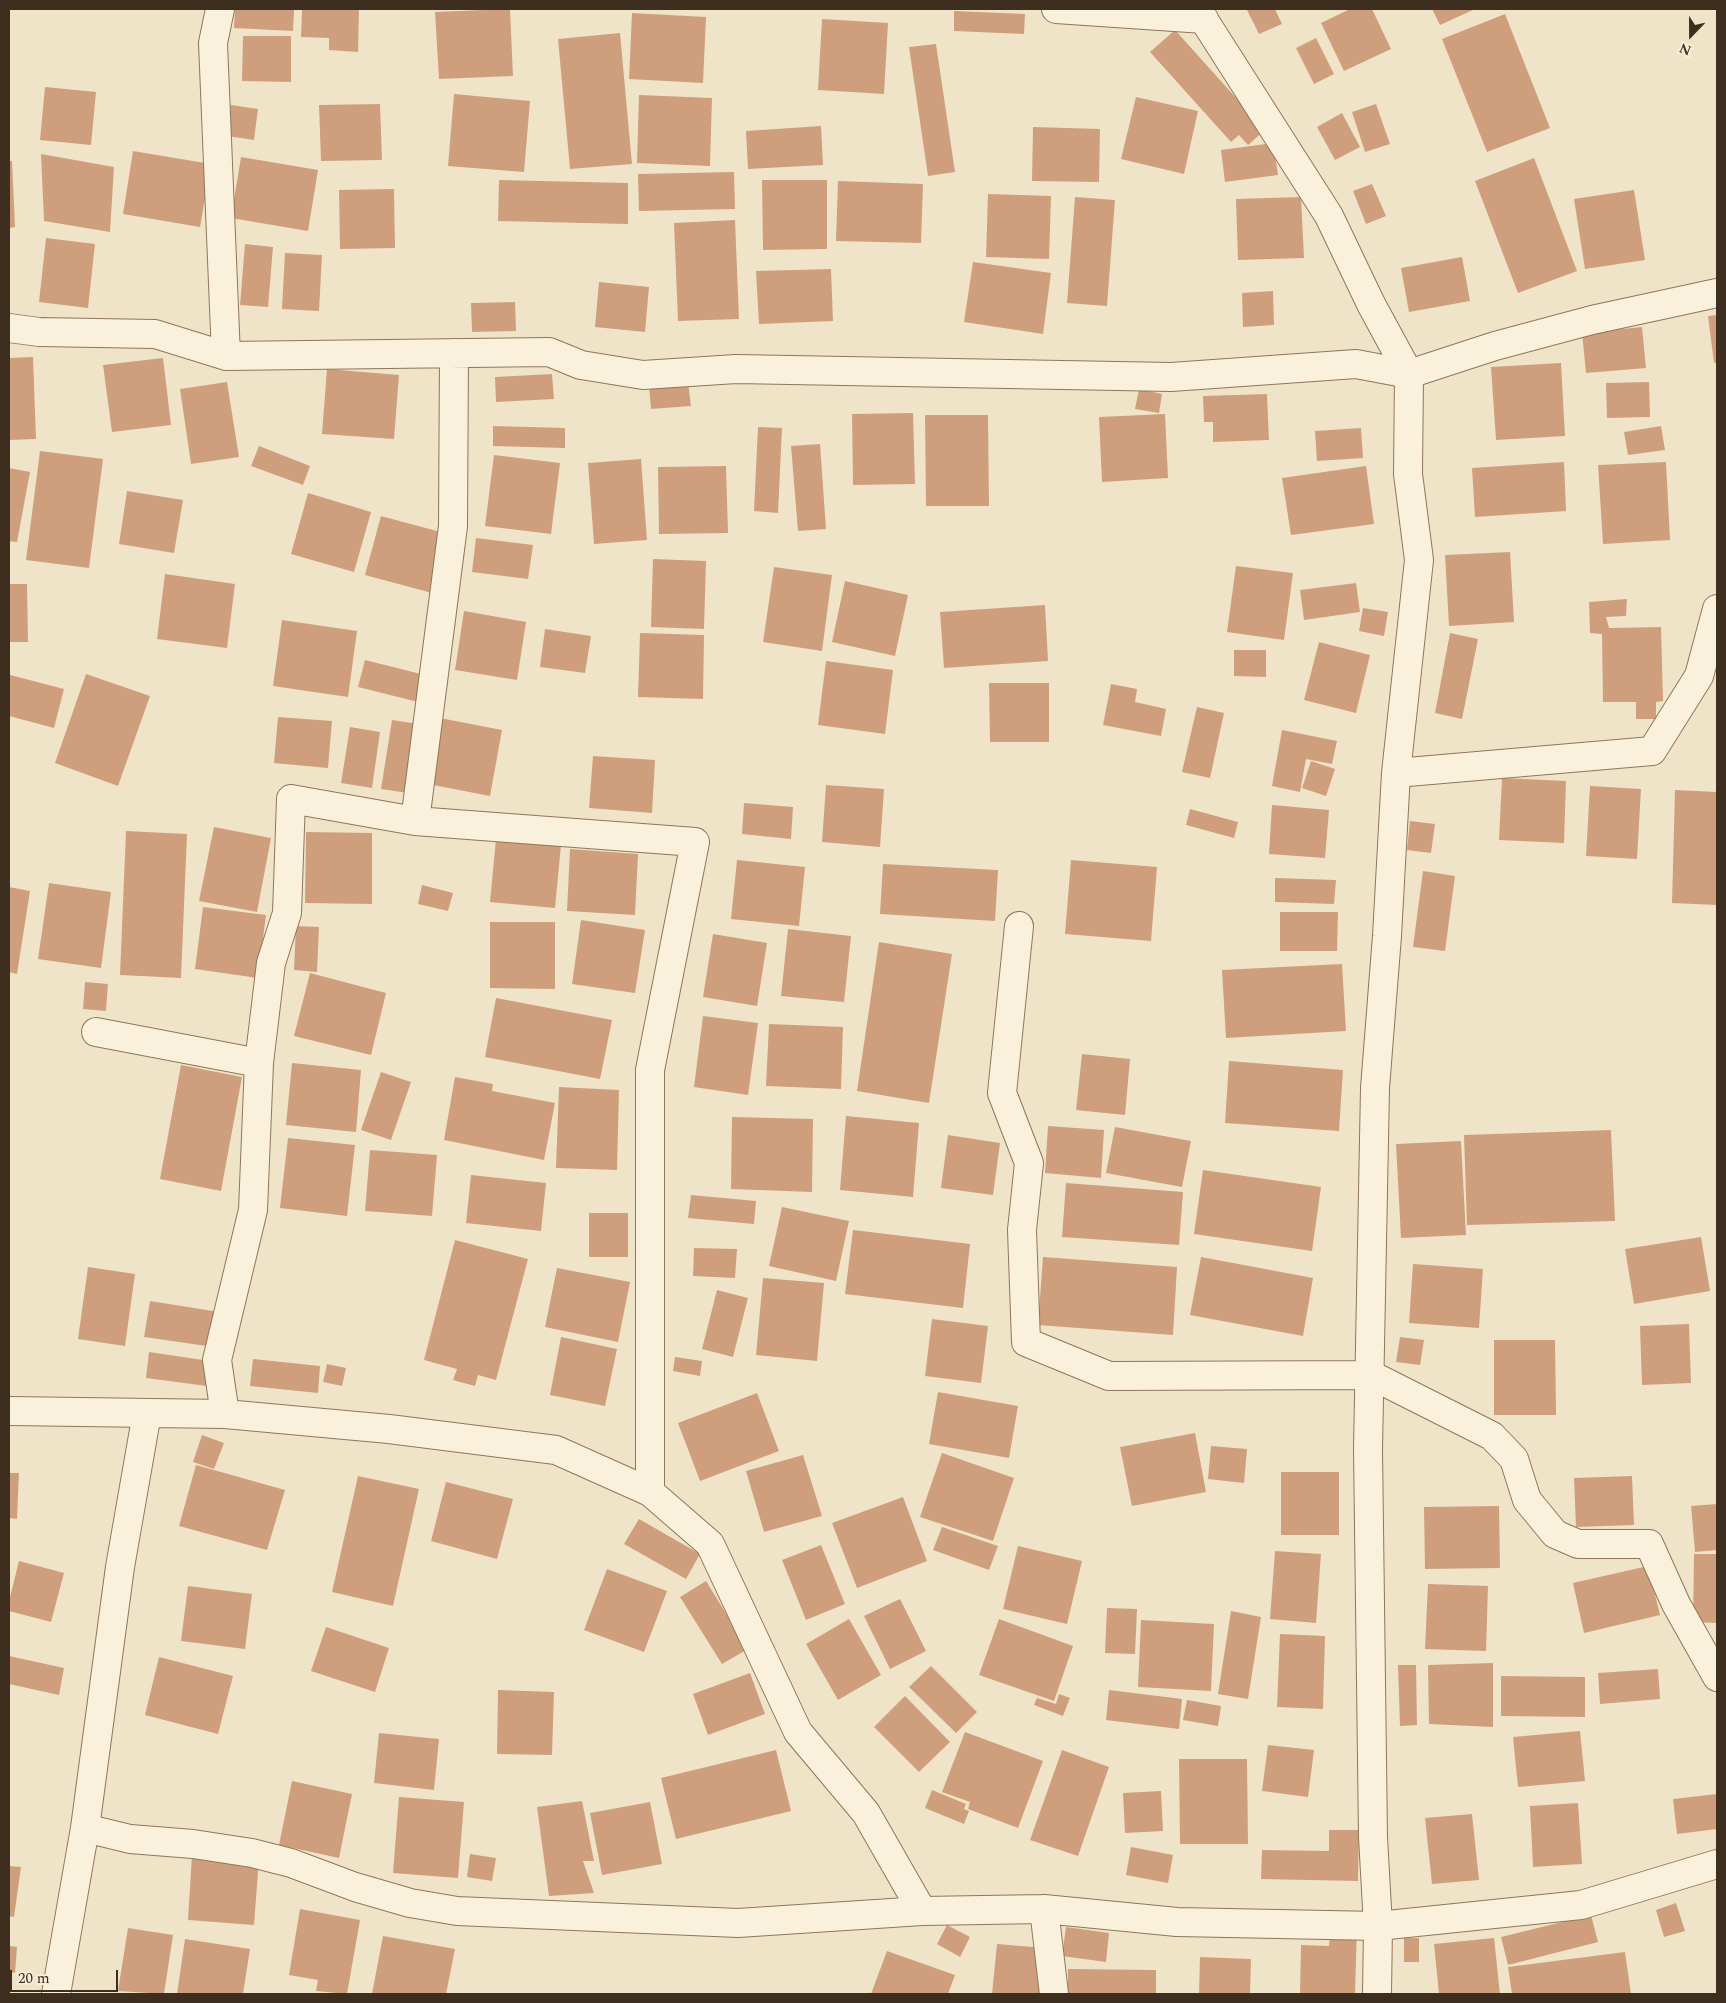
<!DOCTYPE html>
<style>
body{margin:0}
#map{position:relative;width:1726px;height:2003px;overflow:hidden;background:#f0e4c8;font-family:Spectral,serif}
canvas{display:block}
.frame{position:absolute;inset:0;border:10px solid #3d2e20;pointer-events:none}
.north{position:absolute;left:1666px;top:10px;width:50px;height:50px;-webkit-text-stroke:4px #f7eed8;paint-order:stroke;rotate:202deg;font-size:14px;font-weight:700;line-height:20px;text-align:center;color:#3d2e20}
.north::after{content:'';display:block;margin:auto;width:18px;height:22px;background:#3d2e20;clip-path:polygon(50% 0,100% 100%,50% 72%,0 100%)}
.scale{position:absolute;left:10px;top:1970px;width:108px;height:22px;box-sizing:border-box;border:2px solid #3d2e20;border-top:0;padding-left:6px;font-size:15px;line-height:18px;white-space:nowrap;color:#3d2e20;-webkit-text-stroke:4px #f7eed8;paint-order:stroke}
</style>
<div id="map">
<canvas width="1726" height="2003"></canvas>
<div class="frame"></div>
<div class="north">N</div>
<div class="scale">20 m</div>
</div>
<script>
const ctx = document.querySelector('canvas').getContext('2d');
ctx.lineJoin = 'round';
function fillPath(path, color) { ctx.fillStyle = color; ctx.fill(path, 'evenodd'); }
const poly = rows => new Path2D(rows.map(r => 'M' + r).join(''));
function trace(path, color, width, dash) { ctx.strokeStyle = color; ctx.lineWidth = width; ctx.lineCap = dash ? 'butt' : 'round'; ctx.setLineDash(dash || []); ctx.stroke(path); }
const building = poly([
 [235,9,294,9,293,31,234,28],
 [302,9,359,9,358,52,329,50,329,38,301,37],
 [510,9,513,76,439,79,435,12],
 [1275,9,1282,24,1259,34,1247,10],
 [1350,9,1372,9,1391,49,1344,71,1321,23],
 [1432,9,1475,9,1440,25],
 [954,11,1025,14,1024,34,954,31],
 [632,13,706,17,703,83,629,79],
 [1505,14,1550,128,1487,152,1442,39],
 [822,19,888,23,884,94,818,90],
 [1175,30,1265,130,1248,145,1239,135,1231,142,1150,52],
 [620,33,632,164,570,169,558,39],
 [243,36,291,36,291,82,242,81],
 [1316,38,1334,74,1314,84,1296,48],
 [936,44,955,172,928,176,909,47],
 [45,87,96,92,91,145,40,140],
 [454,94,530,101,524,172,448,166],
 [639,95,712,98,710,166,637,163],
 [1136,97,1198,111,1184,174,1121,159],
 [380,104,382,160,321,161,319,105],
 [1376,104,1390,144,1365,152,1352,112],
 [231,105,258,109,254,140,227,136],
 [1342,113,1360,147,1335,160,1317,127],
 [821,126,823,165,748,169,746,131],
 [1033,127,1100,129,1099,182,1032,181],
 [1273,143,1278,175,1225,182,1221,150],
 [133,151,211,164,200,227,123,214],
 [41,154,114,167,110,232,44,221],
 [241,157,318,170,308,231,231,218],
 [1534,158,1577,271,1518,293,1475,181],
 [9,161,12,161,15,227,9,228],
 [734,172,735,209,639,211,638,174],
 [499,180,628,183,628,224,498,221],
 [762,180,827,180,827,249,763,250],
 [838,181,923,184,921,243,836,241],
 [1372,184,1386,216,1366,224,1353,191],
 [394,189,395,248,340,249,339,190],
 [1634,190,1645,260,1585,269,1574,199],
 [988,194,1051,196,1049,259,986,257],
 [1075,197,1115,200,1107,306,1067,303],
 [1301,197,1304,258,1238,260,1236,199],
 [735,220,739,319,678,321,674,223],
 [46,238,95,244,88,308,39,302],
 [245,244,273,247,268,307,240,305],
 [285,253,322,255,319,311,282,309],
 [1462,257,1470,301,1409,312,1401,268],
 [973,262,1051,273,1043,334,964,322],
 [831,269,833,321,759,324,756,271],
 [599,282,649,287,645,332,595,327],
 [1273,291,1274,325,1243,327,1242,293],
 [515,302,516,331,472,332,471,303],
 [1717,315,1717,363,1714,363,1708,316],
 [1642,327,1646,368,1586,373,1582,333],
 [33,357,36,439,9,440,9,358],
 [163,358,171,425,112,432,103,365],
 [1561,363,1565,436,1496,440,1491,367],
 [327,369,399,375,394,439,322,434],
 [552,374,554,399,496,402,495,377],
 [227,382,239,457,191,464,180,389],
 [688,382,691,406,651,409,649,386],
 [1649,382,1650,417,1607,418,1606,383],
 [1139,389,1162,394,1159,413,1135,409],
 [1267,394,1269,440,1213,442,1213,422,1204,422,1203,396],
 [913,413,915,484,853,485,852,414],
 [1165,414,1168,478,1102,482,1099,417],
 [925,415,988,415,989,506,926,506],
 [493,426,565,428,565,448,493,446],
 [1661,426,1665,450,1628,455,1624,432],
 [758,427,782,428,778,513,754,511],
 [1361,428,1363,458,1317,461,1315,431],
 [820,444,826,529,798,531,791,446],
 [259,446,310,466,303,485,251,466],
 [40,451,103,459,89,568,26,560],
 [494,455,560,463,551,534,485,526],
 [641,459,647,540,594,544,588,463],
 [1564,462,1566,511,1475,517,1472,468],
 [1666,462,1670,540,1603,544,1598,465],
 [726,466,728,533,659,534,658,467],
 [1366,466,1374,524,1291,535,1282,478],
 [9,468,30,472,17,542,9,541],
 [127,491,183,500,174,553,119,544],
 [308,493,371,512,354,572,291,554],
 [381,516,448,534,432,593,365,575],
 [476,538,533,545,528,579,472,572],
 [1510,552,1514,622,1449,626,1445,555],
 [653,559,706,561,704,629,651,627],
 [1236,566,1293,573,1284,640,1227,632],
 [774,567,832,575,822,651,763,642],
 [165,574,235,584,227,648,157,639],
 [845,581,908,595,895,656,832,642],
 [1356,583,1360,612,1304,620,1300,590],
 [9,584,27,584,28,642,9,642],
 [1627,599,1626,616,1606,617,1609,628,1661,627,1663,701,1656,702,1656,719,1636,719,1636,702,1603,702,1602,634,1590,633,1589,602],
 [1045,605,1048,661,944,668,940,612],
 [1363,608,1388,612,1384,636,1359,631],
 [464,611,526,622,517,680,455,670],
 [282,620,357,631,348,697,273,686],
 [545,629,591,636,585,673,540,667],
 [640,633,704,635,703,699,638,697],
 [1450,633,1478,639,1462,719,1435,713],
 [1319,642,1370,655,1356,713,1304,700],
 [1234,650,1266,650,1266,677,1234,676],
 [365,660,429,676,422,703,358,687],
 [826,661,893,670,885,734,818,725],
 [86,674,150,696,118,786,55,763],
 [10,675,64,689,54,728,9,716],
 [989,683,1049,683,1049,742,990,742],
 [1111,684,1137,689,1135,702,1166,709,1161,736,1103,725],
 [1197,707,1224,713,1210,778,1182,772],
 [278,717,332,721,328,768,274,763],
 [440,718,502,730,490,796,428,784],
 [392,720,419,724,408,793,381,789],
 [350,727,380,732,372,788,341,783],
 [1282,730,1337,741,1332,764,1306,759,1300,792,1272,786],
 [593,756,655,760,652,813,589,808],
 [1311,761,1335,769,1326,796,1302,788],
 [1502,778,1566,781,1564,843,1499,840],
 [826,785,884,789,880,847,822,842],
 [1590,786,1641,789,1637,859,1586,856],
 [1675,790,1717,792,1717,905,1672,903],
 [744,803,793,807,791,839,742,834],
 [1272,805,1329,810,1325,858,1269,854],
 [1190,809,1238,822,1234,838,1186,825],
 [1410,821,1435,824,1431,853,1407,850],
 [214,827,271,838,257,912,199,901],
 [126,831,187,834,181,978,120,975],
 [306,832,372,833,372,904,305,903],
 [496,839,561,845,555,908,490,902],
 [570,849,638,854,635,915,567,911],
 [737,860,805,867,799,926,731,919],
 [1071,860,1157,867,1151,941,1065,934],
 [883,864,998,870,995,921,880,914],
 [1423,871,1455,876,1445,951,1413,947],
 [1275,878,1336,880,1334,904,1275,902],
 [49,883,111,892,101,968,38,959],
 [422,885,453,893,448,911,418,904],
 [9,887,30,891,17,974,9,972],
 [203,907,266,915,258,978,195,969],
 [1280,912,1338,912,1337,951,1280,951],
 [581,920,645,930,635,993,572,984],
 [490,922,555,922,555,989,490,988],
 [296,926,319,927,317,972,294,970],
 [788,929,851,936,844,1002,781,996],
 [713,934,767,943,757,1006,703,997],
 [879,942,952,954,929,1103,857,1091],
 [1342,964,1346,1031,1226,1038,1222,970],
 [310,973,386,993,371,1055,294,1036],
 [85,982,108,984,106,1011,83,1009],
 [496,998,612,1020,600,1079,485,1057],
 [703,1016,758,1023,748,1095,694,1087],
 [769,1024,843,1027,841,1089,766,1086],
 [1082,1054,1130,1059,1125,1115,1076,1110],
 [1229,1061,1343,1070,1339,1131,1225,1123],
 [292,1063,361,1070,356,1132,286,1125],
 [181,1065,242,1077,221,1191,160,1179],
 [381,1072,411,1082,391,1140,361,1130],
 [455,1077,493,1084,492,1091,555,1103,544,1160,444,1140],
 [559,1087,619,1090,617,1170,556,1168],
 [846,1116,919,1123,913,1197,840,1190],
 [732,1117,813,1119,812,1192,731,1189],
 [1048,1126,1104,1130,1101,1178,1045,1173],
 [1115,1127,1191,1141,1182,1187,1106,1173],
 [1611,1130,1615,1221,1467,1225,1464,1135],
 [948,1135,1000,1143,993,1195,941,1188],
 [288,1138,355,1145,347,1216,280,1208],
 [1461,1141,1466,1235,1401,1238,1396,1144],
 [370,1150,437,1155,432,1216,365,1211],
 [1203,1170,1321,1187,1312,1251,1194,1234],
 [471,1175,546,1183,541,1231,466,1223],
 [1066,1183,1183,1192,1179,1245,1062,1237],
 [691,1195,756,1201,754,1224,688,1218],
 [782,1207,849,1221,836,1281,769,1266],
 [589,1213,628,1213,628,1257,589,1257],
 [853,1230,970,1244,963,1308,845,1294],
 [1701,1237,1710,1291,1634,1304,1625,1249],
 [455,1240,528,1259,496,1380,478,1375,475,1386,453,1380,457,1369,424,1360],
 [694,1248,737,1249,735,1278,693,1276],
 [1043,1257,1177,1267,1173,1335,1038,1325],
 [1201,1257,1313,1278,1303,1336,1190,1315],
 [1413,1264,1483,1269,1479,1328,1409,1323],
 [88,1267,135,1274,125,1346,78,1339],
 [557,1268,630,1282,618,1342,545,1327],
 [763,1278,824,1283,817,1361,756,1355],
 [717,1290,748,1298,733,1357,702,1349],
 [150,1301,219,1312,214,1347,144,1337],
 [932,1319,988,1326,981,1383,925,1376],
 [1689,1324,1691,1383,1642,1385,1640,1326],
 [561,1337,617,1349,605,1406,550,1395],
 [1400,1337,1424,1340,1420,1365,1396,1362],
 [1494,1340,1555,1340,1556,1415,1494,1415],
 [149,1352,210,1361,207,1386,146,1378],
 [675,1357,702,1361,700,1376,673,1371],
 [253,1359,320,1366,318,1393,250,1386],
 [327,1364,346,1368,342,1386,323,1382],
 [938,1392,1018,1406,1009,1458,929,1444],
 [757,1393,779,1451,700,1481,678,1423],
 [1195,1433,1206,1492,1132,1506,1120,1447],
 [202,1435,224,1443,214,1469,193,1462],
 [1211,1446,1247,1449,1244,1483,1208,1479],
 [942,1453,1014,1478,993,1541,920,1517],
 [803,1455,822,1516,764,1532,746,1471],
 [196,1465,285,1490,267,1550,179,1526],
 [1281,1472,1339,1472,1339,1535,1281,1535],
 [9,1473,19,1473,17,1519,9,1518],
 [358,1476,419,1489,393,1606,332,1592],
 [1632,1476,1634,1525,1576,1527,1574,1478],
 [446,1482,513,1499,497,1559,431,1541],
 [903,1497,927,1561,857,1588,832,1523],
 [1717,1504,1717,1550,1695,1552,1691,1506],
 [1499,1506,1500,1568,1425,1569,1424,1507],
 [639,1519,700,1554,686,1579,624,1544],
 [942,1527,998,1546,989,1570,933,1550],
 [821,1545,845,1604,806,1620,782,1560],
 [1018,1546,1082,1561,1067,1624,1003,1609],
 [1275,1551,1321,1554,1316,1623,1270,1619],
 [1694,1554,1717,1554,1717,1623,1693,1622],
 [19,1561,64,1573,51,1622,9,1611,9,1601],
 [1648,1566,1660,1615,1584,1633,1573,1583],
 [607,1569,667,1591,644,1652,584,1630],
 [706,1581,748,1649,722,1664,680,1597],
 [1428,1584,1488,1586,1486,1651,1425,1649],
 [188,1586,252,1594,245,1649,181,1641],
 [900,1599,926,1651,890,1669,864,1616],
 [1107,1608,1137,1609,1135,1654,1105,1653],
 [1231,1611,1261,1617,1248,1699,1218,1694],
 [849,1619,881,1675,838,1700,806,1644],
 [999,1619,1073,1646,1054,1701,979,1675],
 [1141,1620,1214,1624,1211,1691,1138,1687],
 [326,1627,389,1648,375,1692,311,1671],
 [1280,1634,1325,1636,1323,1709,1277,1707],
 [9,1656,64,1668,59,1695,9,1684],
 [159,1657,233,1676,218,1734,145,1715],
 [1493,1663,1493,1727,1429,1724,1428,1665],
 [1398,1665,1416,1665,1417,1725,1400,1726],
 [931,1666,977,1712,956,1733,909,1687],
 [1658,1669,1660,1699,1600,1704,1598,1673],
 [750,1673,765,1714,708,1735,693,1694],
 [1501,1676,1585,1677,1585,1717,1501,1716],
 [498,1690,554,1692,552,1755,497,1754],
 [1109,1690,1182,1699,1179,1729,1106,1720],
 [1059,1694,1070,1698,1063,1716,1034,1705,1037,1698,1056,1704],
 [905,1696,950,1742,919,1772,874,1727],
 [1187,1700,1221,1706,1218,1726,1183,1720],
 [1580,1731,1585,1781,1518,1787,1513,1737],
 [965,1732,1043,1761,1018,1828,968,1809,970,1802,942,1792],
 [379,1733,439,1739,434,1790,374,1783],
 [1268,1745,1314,1750,1308,1797,1262,1791],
 [776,1750,791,1811,676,1839,661,1778],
 [1062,1750,1109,1767,1078,1856,1030,1840],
 [1179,1759,1247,1759,1248,1844,1180,1844],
 [292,1781,352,1794,339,1858,279,1845],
 [932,1790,966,1804,964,1809,969,1811,964,1824,925,1808],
 [1161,1791,1163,1831,1125,1833,1123,1793],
 [1717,1794,1717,1829,1677,1834,1673,1799],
 [399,1797,464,1802,458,1878,393,1873],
 [582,1801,594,1861,583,1861,594,1893,549,1896,537,1807],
 [650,1802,662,1864,602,1875,590,1813],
 [1578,1803,1582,1864,1533,1867,1530,1806],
 [1472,1814,1479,1880,1432,1884,1425,1818],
 [1329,1830,1359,1830,1358,1881,1261,1879,1262,1850,1329,1851],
 [1131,1847,1173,1855,1168,1883,1126,1875],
 [192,1854,259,1859,254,1925,188,1920],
 [470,1854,496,1858,492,1881,467,1877],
 [9,1866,21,1867,14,1917,9,1916],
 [1676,1903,1685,1931,1664,1937,1656,1910],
 [300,1909,360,1920,347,1994,316,1991,318,1980,289,1975],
 [1591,1915,1598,1942,1508,1965,1501,1937],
 [947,1925,970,1937,960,1957,937,1944],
 [1330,1926,1357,1926,1355,1994,1300,1994,1301,1945,1329,1946],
 [1066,1927,1109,1933,1106,1962,1062,1956],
 [128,1928,173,1935,164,1994,118,1991],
 [383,1936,455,1949,446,1994,372,1994],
 [1404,1938,1419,1938,1419,1962,1404,1962],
 [1494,1938,1500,1994,1439,1994,1434,1944],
 [185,1939,250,1949,243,1994,177,1994],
 [997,1944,1045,1948,1042,1994,992,1994],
 [9,1946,17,1947,15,1973,9,1972],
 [887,1951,955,1975,948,1994,871,1994],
 [1625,1952,1631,1994,1512,1994,1508,1967],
 [1200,1957,1251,1959,1250,1994,1199,1994],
 [1068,1969,1156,1970,1156,1994,1068,1994]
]);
const minor = poly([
 [220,9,213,43,226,356],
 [1056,9,1204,19],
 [1197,9,1329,216,1371,304,1409,374,1408,474,1419,560,1396,773,1387,936,1375,1088,1368,1449,1373,1837,1378,1926,1377,1994],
 [9,328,39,332,155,334,226,356,549,352,581,365,643,375,736,369,1171,377,1356,364,1409,374,1495,346,1592,320,1717,293],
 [1396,773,1652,751,1699,676,1717,609],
 [415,821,453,526,454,353],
 [1019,926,1002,1093,1029,1163,1022,1230,1026,1342,1109,1376,1371,1375,1492,1436,1514,1459,1527,1500,1555,1534,1578,1544,1649,1544,1676,1604,1717,1677],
 [96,1032,259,1063],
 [9,1411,225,1414,389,1429,556,1450,650,1492,710,1544,798,1732,866,1813,922,1911,1044,1909,1177,1922,1378,1926,1581,1905,1717,1864],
 [225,1414,217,1360,253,1210,259,1063,271,963,287,913,291,799,415,821,695,842,650,1070,650,1492],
 [85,1828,130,1839,193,1844,252,1853,291,1863,355,1887,410,1903,457,1911,738,1923,922,1911],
 [1044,1909,1054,1994],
 [56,1994,85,1828,120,1567,147,1413]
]);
fillPath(building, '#cf9f7d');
trace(minor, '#8d765c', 30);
trace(minor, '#faf1dc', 28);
</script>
